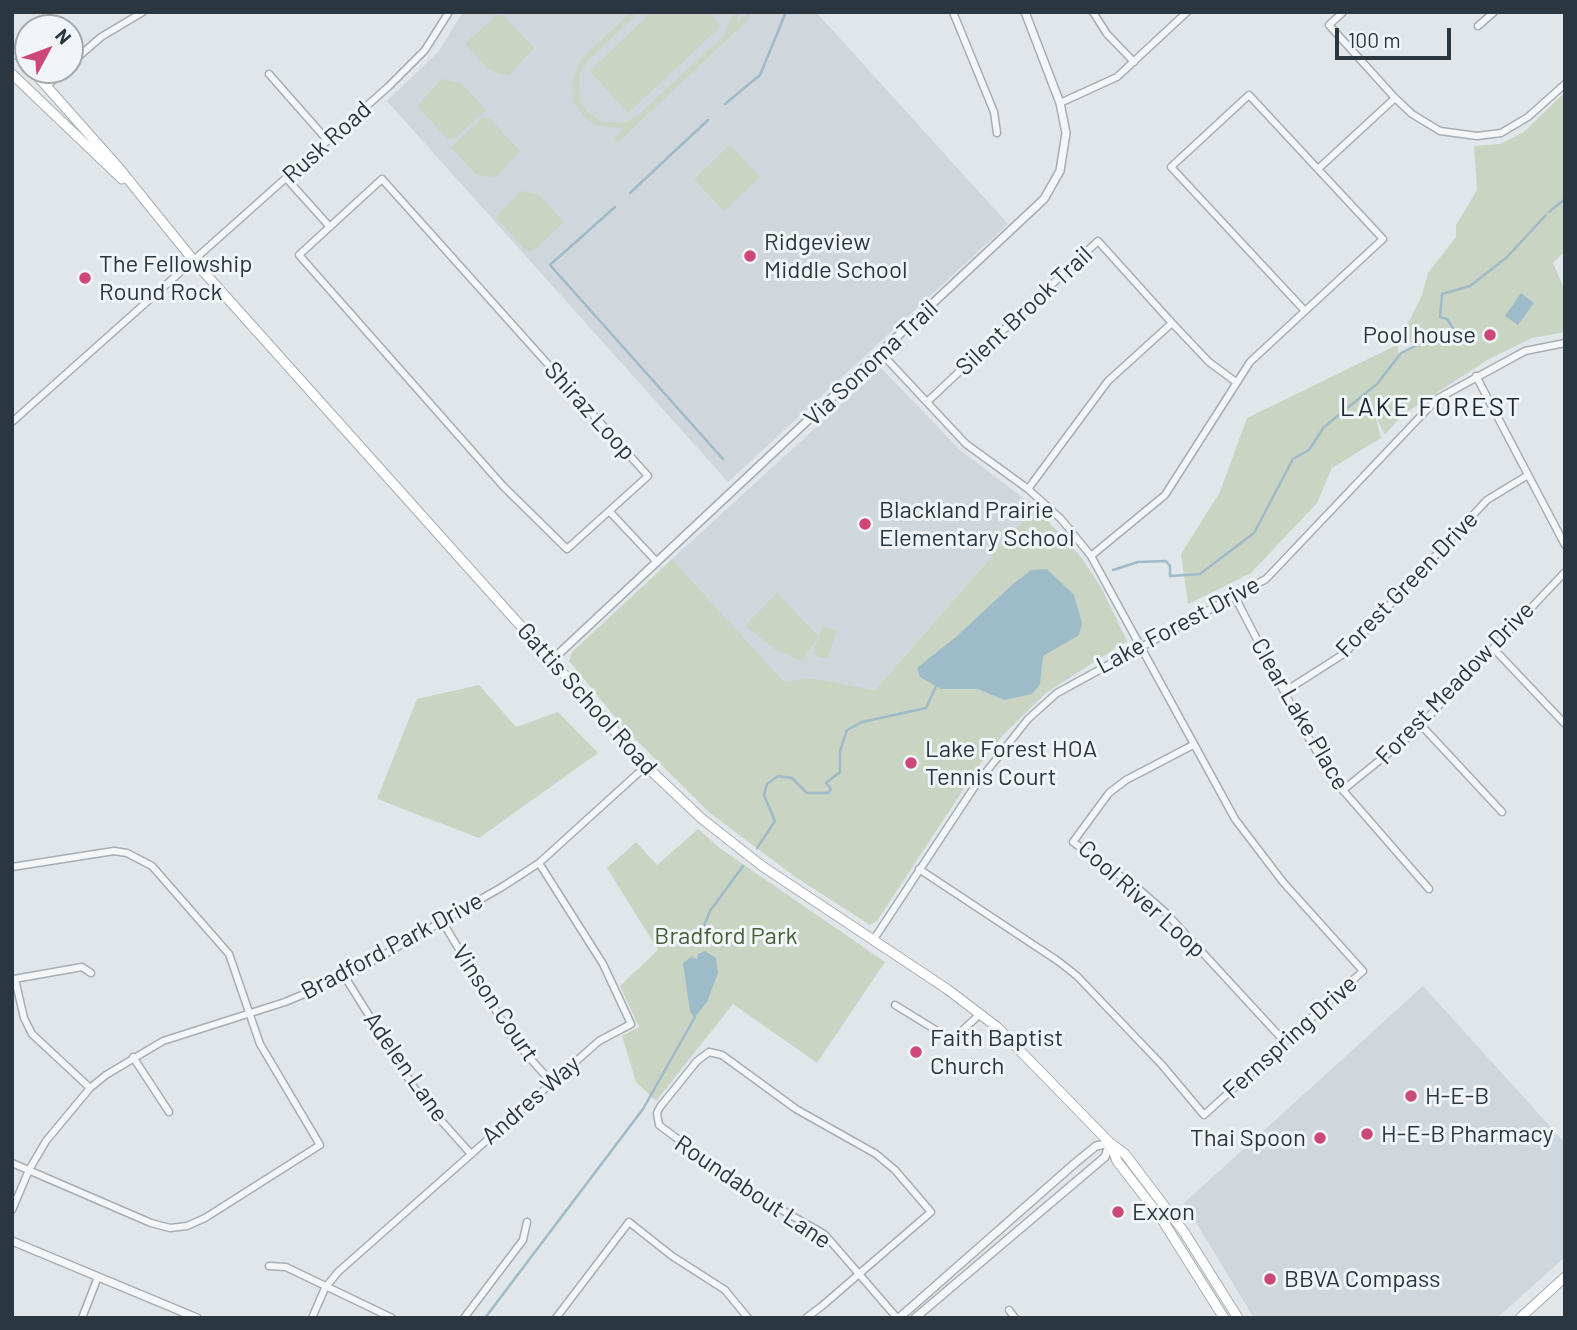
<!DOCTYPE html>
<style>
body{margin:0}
#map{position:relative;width:1577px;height:1330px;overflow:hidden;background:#e1e6ea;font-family:Barlow,sans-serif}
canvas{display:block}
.frame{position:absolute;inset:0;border:14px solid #2a3741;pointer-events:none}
.north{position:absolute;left:14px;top:14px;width:70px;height:70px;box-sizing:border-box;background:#f1f5f7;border:2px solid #a1a9ae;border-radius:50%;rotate:49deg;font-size:19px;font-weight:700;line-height:28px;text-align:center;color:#2a3741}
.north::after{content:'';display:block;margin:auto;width:24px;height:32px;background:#cd4876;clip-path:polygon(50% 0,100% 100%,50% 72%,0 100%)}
.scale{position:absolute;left:1335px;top:28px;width:116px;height:32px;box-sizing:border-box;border:4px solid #2a3741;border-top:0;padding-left:9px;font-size:21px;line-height:24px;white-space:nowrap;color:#2a3741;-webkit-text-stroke:5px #f1f5f7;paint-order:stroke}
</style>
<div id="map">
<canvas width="1577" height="1330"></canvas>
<div class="frame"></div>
<div class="north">N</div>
<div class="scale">100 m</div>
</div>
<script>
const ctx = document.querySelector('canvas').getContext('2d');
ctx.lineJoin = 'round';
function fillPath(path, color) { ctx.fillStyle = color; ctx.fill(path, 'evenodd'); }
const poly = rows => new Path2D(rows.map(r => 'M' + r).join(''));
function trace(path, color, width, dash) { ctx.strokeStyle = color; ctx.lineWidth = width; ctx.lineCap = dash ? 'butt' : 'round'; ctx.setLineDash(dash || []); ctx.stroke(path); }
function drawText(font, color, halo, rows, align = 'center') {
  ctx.font = font + ' Barlow,sans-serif'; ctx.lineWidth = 6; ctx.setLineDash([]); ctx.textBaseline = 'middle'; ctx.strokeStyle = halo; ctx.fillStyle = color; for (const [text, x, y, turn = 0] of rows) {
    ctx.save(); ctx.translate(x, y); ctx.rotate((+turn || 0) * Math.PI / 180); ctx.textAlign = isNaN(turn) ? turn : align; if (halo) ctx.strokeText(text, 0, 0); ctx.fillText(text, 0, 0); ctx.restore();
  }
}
const built = poly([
 [463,12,816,12,1008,224,728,482,387,101,439,51],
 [881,368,960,450,1035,507,875,690,812,678,784,683,672,559],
 [1423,986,1565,1143,1565,1257,1497,1318,1254,1318,1184,1203]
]);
const green = poly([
 [631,12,639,12,587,61,579,74,580,102,588,113,602,122,624,123,637,116,724,36,734,12,738,12,737,23,747,14,751,17,618,142,614,138,624,128,598,126,584,117,574,102,572,83,581,59],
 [652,12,709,12,721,26,628,113,590,71],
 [497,15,503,15,534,48,509,75,490,71,465,44],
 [442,79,461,83,486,110,454,139,448,139,417,106],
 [1565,92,1565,251,1553,263,1565,291,1565,332,1532,338,1489,359,1401,416,1385,435,1375,415,1381,438,1332,468,1317,503,1251,573,1188,604,1181,554,1220,492,1247,418,1397,345,1399,355,1418,345,1401,338,1422,295,1428,273,1456,237,1456,225,1477,190,1474,146,1500,144,1524,132],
 [483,118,489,118,520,151,495,178,476,174,451,147],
 [730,145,760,177,724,211,694,179],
 [521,191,539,195,564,222,533,251,526,251,496,217],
 [1035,507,1082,558,1102,589,1127,641,1046,693,1003,735,984,758,877,921,870,925,794,876,710,813,626,730,569,661,572,652,672,559,784,682,812,678,875,690],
 [777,593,818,636,802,661,776,650,745,626],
 [823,626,837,631,827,659,812,654],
 [479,685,516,727,558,712,598,753,479,838,377,799,417,699],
 [698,829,721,849,885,962,817,1063,733,1004,656,1101,636,1082,622,1036,639,1027,620,986,658,950,607,868,636,842,657,865]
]);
const water = poly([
 [1521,293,1534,303,1518,325,1505,316],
 [1047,569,1074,595,1082,623,1079,635,1043,656,1040,684,1032,694,1004,700,978,689,941,689,920,677,917,668,957,636,1013,584,1031,570],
 [705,951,716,958,718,973,707,1002,694,1018,690,1011,683,963,694,955,692,958,697,959,698,954]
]);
const stream = poly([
 [725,104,760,75,786,12],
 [630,193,708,120],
 [615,207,550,265,723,459],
 [1549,212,1565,199],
 [1113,570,1138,562,1166,561,1170,566,1170,576,1200,574,1254,533,1293,459,1309,450,1324,427,1377,384,1401,353,1423,342,1443,343,1457,334,1447,319,1440,317,1442,294,1470,286,1506,258,1546,215],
 [757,848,775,821,764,795,767,784,778,776,792,778,807,793,828,793,831,789,826,783,840,772,840,751,847,730,862,722,926,708,937,684],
 [704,926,710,911,743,866],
 [485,1318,643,1109,695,1017]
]);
const minor = poly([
 [953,12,994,112,997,133],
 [1093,12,1107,34,1134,62],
 [1343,12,1329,25,1395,98,1412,114,1440,131,1477,136,1501,133,1528,117,1565,84],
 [1478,26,1494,12],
 [70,64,101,37,143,12],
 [269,74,328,141],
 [47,86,64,70],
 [1060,103,1117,77,1187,12],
 [1318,169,1395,98],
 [286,178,330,227],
 [382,179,648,476,567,549,503,486,299,255,382,179],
 [881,353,966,444,1028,489,1061,519,1091,556,1235,819,1283,882,1363,971,1204,1115,1162,1065,1077,976,1058,961,919,869],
 [1476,376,1565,545],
 [927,402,1098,241,1172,323,1209,362,1236,382],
 [12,422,388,87,425,50,449,12],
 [1028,489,1108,381,1172,323],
 [610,512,657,562],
 [1091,556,1165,495,1250,362,1305,311,1171,167,1249,95,1383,239,1305,311],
 [1235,597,1305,732,1334,780,1429,889],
 [1494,649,1565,724],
 [1284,692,1345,653,1487,500,1528,475],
 [1421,725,1502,812],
 [1193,745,1126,780,1109,793,1073,842,1141,891,1166,913,1284,1041],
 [1343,790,1412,734,1565,572],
 [12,867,114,851,127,853,152,866,229,954,260,1044,320,1145,205,1218,187,1226,170,1228,151,1223,12,1163],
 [442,921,513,1039,552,1083],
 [874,939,975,786,1028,719,1057,693,1266,579,1437,399,1525,351,1565,343],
 [345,977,420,1097,471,1154],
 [14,979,82,967,91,973],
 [15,979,24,1018,32,1034,90,1088],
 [895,1005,952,1040,980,1014],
 [133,1057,169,1112],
 [12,1210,29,1170,46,1141,90,1088,106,1075,163,1041,285,1002,345,977,502,887,539,863,646,766],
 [269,1266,286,1267,392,1318],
 [1009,1310,1015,1318],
 [82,1318,98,1277],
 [312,1318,325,1288,338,1272,599,1041,631,1024,603,964,539,863],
 [464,1318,523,1240,527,1222],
 [556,1318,629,1222,672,1256,725,1290,748,1318],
 [806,1318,822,1306,859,1274,931,1212,895,1170,876,1154,796,1109,722,1055,709,1052,697,1061,660,1107,657,1113,659,1125,743,1188,824,1234,833,1244,859,1274,897,1318]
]);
const tertiary = poly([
 [551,661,1044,199,1060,171,1066,133,1060,103,1025,12],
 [12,1241,197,1318],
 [899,1318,1074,1164,1096,1146,1110,1143],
 [915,1318,1105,1157,1110,1143]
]);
const secondary = poly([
 [12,49,28,65],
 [32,70,119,168,194,261,646,766,701,818,762,866,947,989,997,1027,1110,1143,1125,1154,1184,1232,1238,1318],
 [12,74,122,179],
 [1111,1145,1117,1161,1161,1218,1224,1318],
 [1520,1318,1565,1277]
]);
const markers = [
 [750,256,7,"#cd4876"],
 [85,278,7,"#cd4876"],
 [1490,335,7,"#cd4876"],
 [865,524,7,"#cd4876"],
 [911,763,7,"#cd4876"],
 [916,1052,7,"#cd4876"],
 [1411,1096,7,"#cd4876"],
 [1367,1134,7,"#cd4876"],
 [1320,1138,7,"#cd4876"],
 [1118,1212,7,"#cd4876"],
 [1270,1279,7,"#cd4876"]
];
const streetNames = [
 ["Rusk Road",327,142,-42],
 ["Silent Brook Trail",1024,311,-43],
 ["Via Sonoma Trail",871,363,-43],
 ["Shiraz Loop",590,411,48],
 ["Forest Green Drive",1407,584,-46],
 ["Lake Forest Drive",1178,625,-28],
 ["Forest Meadow Drive",1455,683,-46],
 ["Gattis School Road",587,699,48],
 ["Clear Lake Place",1300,714,60],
 ["Cool River Loop",1142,899,42],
 ["Bradford Park Drive",392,946,-28],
 ["Vinson Court",495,1003,56],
 ["Fernspring Drive",1290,1037,-42],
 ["Adelen Lane",406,1067,55],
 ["Andres Way",531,1100,-41],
 ["Roundabout Lane",753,1192,34]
];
const poiNames = [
 ["Ridgeview",764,242],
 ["Middle School",764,270],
 ["The Fellowship",99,264],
 ["Round Rock",99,292],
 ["Pool house",1476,335,"right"],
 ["Blackland Prairie",879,510],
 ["Elementary School",879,538],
 ["Lake Forest HOA",925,749],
 ["Tennis Court",925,777],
 ["Faith Baptist",930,1038],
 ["Church",930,1066],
 ["H-E-B",1425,1096],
 ["H-E-B Pharmacy",1381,1134],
 ["Thai Spoon",1306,1138,"right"],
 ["Exxon",1132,1212],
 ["BBVA Compass",1284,1279]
];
const parkNames = [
 ["Bradford Park",726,936]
];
const neighbourhoodNames = [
 ["LAKE FOREST",1431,407]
];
fillPath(built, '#cfd6dc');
fillPath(green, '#cad4c2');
fillPath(water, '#9dbbc9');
trace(stream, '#9dbbc9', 2.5);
trace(minor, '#a6aeb4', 9);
trace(tertiary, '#a6aeb4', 10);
trace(secondary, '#a6aeb4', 11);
trace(minor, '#f4f6f8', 6);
trace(tertiary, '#f4f6f8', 7);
trace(secondary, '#fff', 9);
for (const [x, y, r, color] of markers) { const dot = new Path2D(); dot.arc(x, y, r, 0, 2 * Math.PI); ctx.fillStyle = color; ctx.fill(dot); trace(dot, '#f1f5f7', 2.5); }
drawText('24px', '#2a3741', '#f1f5f7', streetNames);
drawText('24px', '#2a3741', '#f1f5f7', poiNames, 'left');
drawText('24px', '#465d37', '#f1f5f7', parkNames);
ctx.letterSpacing = '2px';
drawText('26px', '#1c2832', '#f1f5f7', neighbourhoodNames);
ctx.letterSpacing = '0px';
</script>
